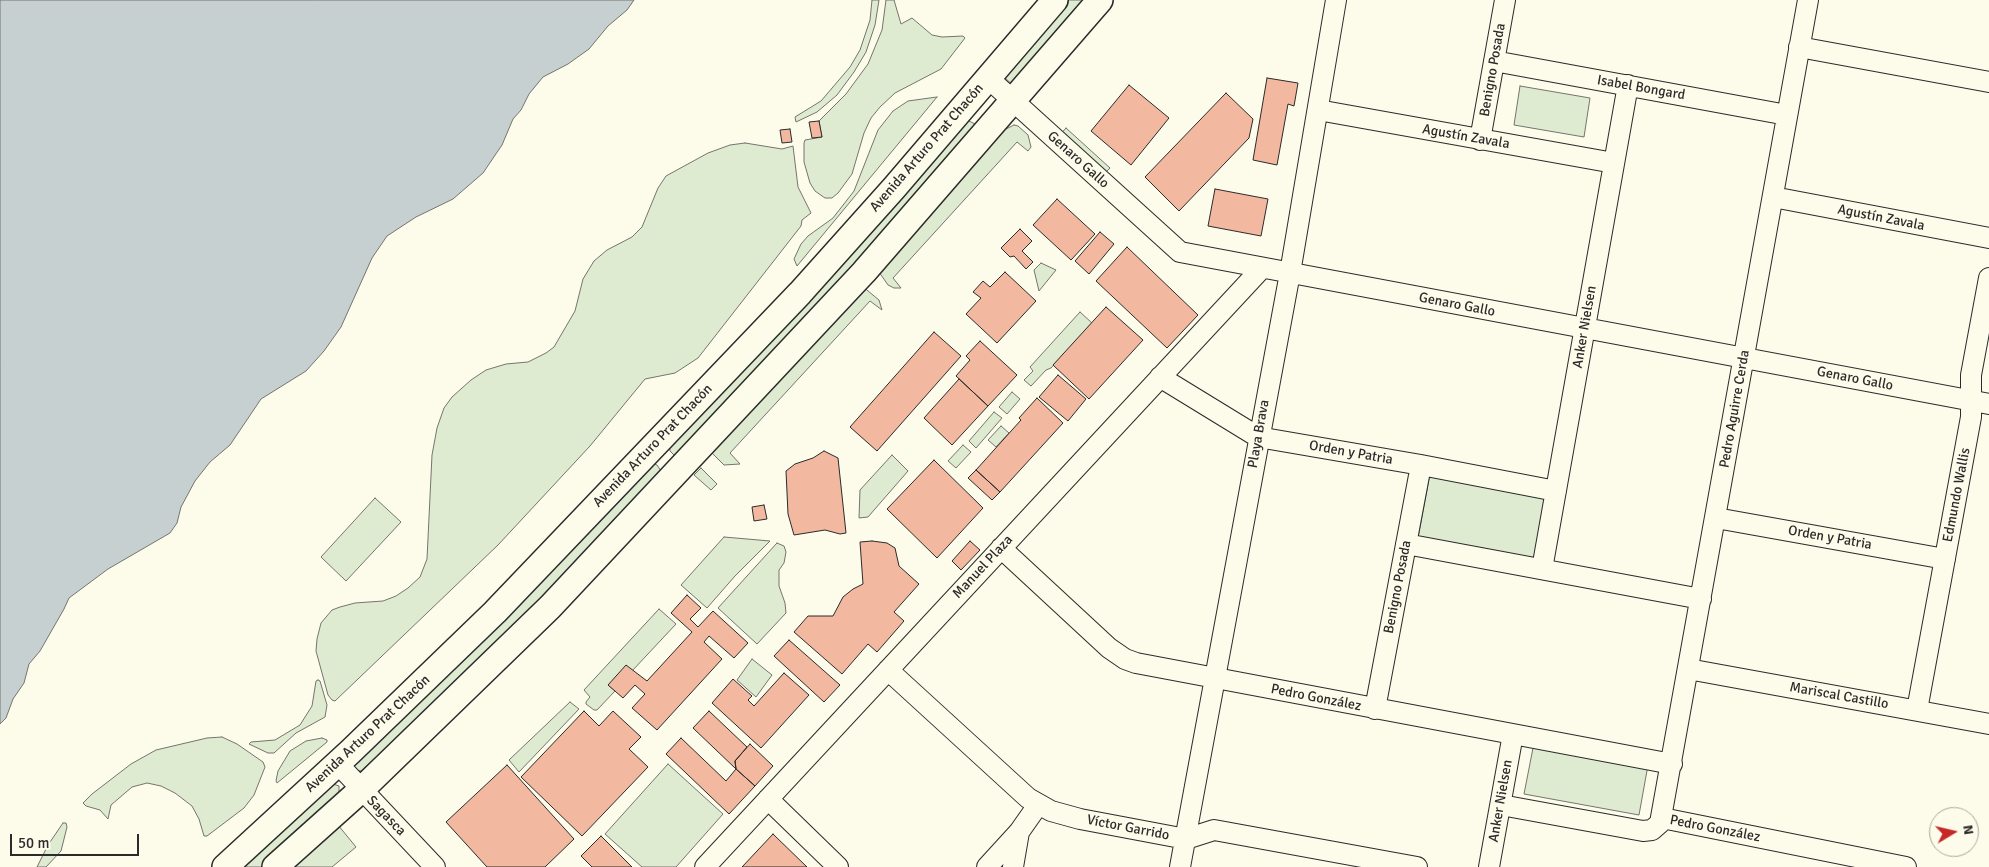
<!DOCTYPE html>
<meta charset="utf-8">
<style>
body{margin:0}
#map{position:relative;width:1989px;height:867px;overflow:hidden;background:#fdfbea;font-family:Signika,sans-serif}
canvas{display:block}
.north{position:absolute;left:1929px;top:807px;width:50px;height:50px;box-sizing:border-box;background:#fdfbea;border:1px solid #a9a89e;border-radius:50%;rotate:81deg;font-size:14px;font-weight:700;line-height:20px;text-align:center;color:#2b2b2b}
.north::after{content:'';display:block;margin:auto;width:18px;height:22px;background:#c62828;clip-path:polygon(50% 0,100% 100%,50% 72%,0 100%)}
.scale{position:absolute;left:10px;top:834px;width:129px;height:22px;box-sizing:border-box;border:2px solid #2b2b2b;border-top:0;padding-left:6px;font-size:15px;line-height:18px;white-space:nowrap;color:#2b2b2b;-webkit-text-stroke:4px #fdfbea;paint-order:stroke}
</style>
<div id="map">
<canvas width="1989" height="867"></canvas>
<div class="north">N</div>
<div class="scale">50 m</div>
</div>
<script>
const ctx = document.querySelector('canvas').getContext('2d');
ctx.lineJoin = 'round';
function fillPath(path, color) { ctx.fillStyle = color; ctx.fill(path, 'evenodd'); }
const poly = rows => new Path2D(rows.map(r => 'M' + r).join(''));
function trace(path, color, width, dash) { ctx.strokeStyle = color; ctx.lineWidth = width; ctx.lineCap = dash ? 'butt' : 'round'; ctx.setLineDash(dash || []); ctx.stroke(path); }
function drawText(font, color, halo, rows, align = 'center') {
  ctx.font = font + ' Signika,sans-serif'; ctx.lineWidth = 4; ctx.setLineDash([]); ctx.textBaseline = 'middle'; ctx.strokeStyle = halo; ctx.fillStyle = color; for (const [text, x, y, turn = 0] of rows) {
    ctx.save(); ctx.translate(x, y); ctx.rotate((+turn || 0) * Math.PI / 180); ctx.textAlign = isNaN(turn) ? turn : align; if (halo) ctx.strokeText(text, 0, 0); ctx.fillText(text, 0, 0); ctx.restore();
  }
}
const green = poly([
 [872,0,879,0,875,25,866,52,854,72,837,95,817,112,796,122,795,117,821,101,850,67,860,50,870,20,872,0],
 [886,0,894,0,901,24,912,18,932,35,942,37,963,36,965,38,941,69,895,93,880,107,871,118,864,133,852,174,838,193,832,198,825,198,815,191,810,183,804,162,804,143,805,140,822,137,819,121,846,94,868,64,882,30,886,0],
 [1066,0,1087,0,1015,87,1004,77,1066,0],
 [1520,86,1590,98,1584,137,1514,125,1520,86],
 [937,97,797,266,794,259,801,244,808,236,833,218,854,191,878,130,893,111,908,101,937,97],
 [969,121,977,125,978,132,676,456,674,455,670,451,669,445,966,122,969,121],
 [1014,125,1018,126,1028,135,1031,147,1028,151,1017,142,893,278,901,288,894,288,888,285,879,272,1002,131,1014,125],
 [1066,128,1110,168,1102,176,1059,136,1066,128],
 [745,143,782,149,793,146,798,187,811,213,802,220,801,226,698,358,675,373,645,379,590,446,498,545,335,701,332,700,328,695,316,651,317,639,321,623,332,610,340,607,355,603,383,601,396,596,408,588,420,577,427,559,432,455,437,428,444,408,452,397,471,380,486,370,506,364,528,362,546,353,554,347,575,311,583,279,594,261,607,250,632,237,642,227,658,188,666,176,708,153,730,145,745,143],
 [1041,263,1056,270,1039,291,1034,270,1041,263],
 [862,286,879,300,882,310,870,301,730,453,740,464,724,465,709,450,862,286],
 [1080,312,1092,323,1051,368,1046,370,1031,386,1024,380,1033,371,1030,367,1080,312],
 [1012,392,1020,399,1007,414,999,407,1012,392],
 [994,412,1002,418,976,448,969,441,994,412],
 [1001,426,1009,433,996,447,988,440,1001,426],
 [963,445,971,452,956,468,948,461,963,445],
 [892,455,908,471,868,517,859,518,860,490,892,455],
 [652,463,657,465,663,474,474,669,361,771,354,770,351,767,652,463],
 [701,468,717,484,711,490,694,475,701,468],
 [1430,474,1549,496,1538,560,1418,538,1430,474],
 [375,498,401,522,346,581,321,557,375,498],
 [724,537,770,541,735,576,707,608,681,585,724,537],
 [777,543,784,546,786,552,784,563,779,570,779,586,785,603,786,613,757,644,718,608,777,543],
 [659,609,676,624,632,671,608,685,615,691,597,710,594,710,586,704,586,702,590,697,584,690,659,609],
 [752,659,772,675,756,697,737,680,752,659],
 [318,680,320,681,327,705,325,717,296,733,274,753,268,753,249,744,251,742,275,740,300,725,312,706,316,681,318,680],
 [570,702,579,709,519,772,509,760,570,702],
 [222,737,237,744,263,762,265,767,254,795,244,808,207,836,204,836,199,819,192,806,175,793,161,786,147,783,132,787,111,805,108,819,100,810,86,806,83,803,92,794,131,764,156,750,207,738,222,737],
 [322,738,327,740,327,742,277,783,276,781,278,771,290,751,306,741,322,738],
 [1534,743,1648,765,1639,815,1524,794,1534,743],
 [668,764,723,814,676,867,642,867,605,834,668,764],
 [330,783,339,786,339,795,305,827,261,867,238,867,330,783],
 [63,823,66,823,67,827,61,851,46,867,37,867,48,845,63,823],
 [338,825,356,847,332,867,292,867,338,825]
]);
const water = poly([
 [0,0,634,0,627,10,608,26,589,49,568,64,543,77,529,94,521,110,513,119,502,145,483,173,453,199,416,217,387,236,372,258,341,327,324,351,306,371,261,399,230,445,210,462,195,481,181,507,177,523,170,533,108,569,69,598,64,609,40,651,29,664,24,683,13,699,6,718,0,724,0,0]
]);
const building = poly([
 [1267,78,1298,83,1294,106,1288,104,1277,165,1253,160,1267,78],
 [1129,85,1169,118,1131,165,1091,131,1129,85],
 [1226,93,1253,119,1249,138,1179,211,1145,177,1226,93],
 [819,121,822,137,812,138,809,122,819,121],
 [790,129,792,142,782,143,780,130,790,129],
 [1215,189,1268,199,1261,236,1208,226,1215,189],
 [1057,199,1095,234,1071,260,1033,225,1057,199],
 [1020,229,1032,241,1022,251,1033,262,1026,269,1014,256,1010,257,1001,248,1020,229],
 [1100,232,1114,244,1089,274,1075,261,1100,232],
 [1127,247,1198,315,1167,348,1096,281,1127,247],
 [1005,272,1036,301,997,343,966,314,981,298,973,292,983,281,990,287,1005,272],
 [1106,307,1143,340,1089,399,1053,365,1106,307],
 [934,332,961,356,877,451,850,427,934,332],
 [980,341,1017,375,988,406,956,376,970,360,966,356,980,341],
 [1058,375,1086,399,1068,421,1039,397,1058,375],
 [959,379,988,406,952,445,924,418,959,379],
 [1037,398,1063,423,1000,492,976,470,1021,420,1019,418,1037,398],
 [824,451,838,458,846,533,840,534,825,530,794,535,788,514,786,471,795,464,813,458,824,451],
 [934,460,983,508,937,558,887,509,934,460],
 [976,470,1000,492,992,500,968,478,976,470],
 [764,505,767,519,754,521,752,507,764,505],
 [872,541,887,543,895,548,899,566,919,584,894,612,904,621,877,652,868,644,842,674,794,632,808,616,833,616,843,597,853,589,863,584,860,542,872,541],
 [970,541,980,550,961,570,952,561,970,541],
 [687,595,701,608,690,619,698,627,713,611,748,643,734,658,709,636,704,642,722,659,657,730,632,708,645,694,635,685,623,698,608,685,626,665,647,681,692,632,671,613,687,595],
 [789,640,840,685,824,702,774,656,789,640],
 [784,673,809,695,761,748,712,703,733,679,752,696,748,700,754,706,784,673],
 [584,711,599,726,613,711,641,737,629,749,648,767,582,836,521,777,584,711],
 [709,711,747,747,735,761,736,769,693,728,709,711],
 [681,738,726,781,736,769,755,786,729,814,666,754,681,738],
 [750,744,773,766,755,786,736,769,735,761,750,744],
 [507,765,574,839,545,867,487,867,446,822,507,765],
 [773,834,807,867,742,867,773,834],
 [601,836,632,867,592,867,581,856,601,836]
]);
const minor = poly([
 [1799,47,1989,82],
 [1494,61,1787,115],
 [988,78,1180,252,1989,404],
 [1318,110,1614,163],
 [1480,140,1505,0],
 [1773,197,1989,238],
 [1160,377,1258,437,1421,465,1556,491],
 [1716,518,1945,559],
 [1406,544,1701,599],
 [1001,548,1109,648,1125,659,1136,663,1672,764],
 [1542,569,1628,85],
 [1688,669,1989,724],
 [888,670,1028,798,1051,811,1080,819,1186,839,1214,830,1417,867],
 [1375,709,1421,465],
 [1917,710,1971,417,1971,375,1989,278],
 [338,764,435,867],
 [768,799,838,867],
 [1501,805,1643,831,1652,830,1660,823,1808,0],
 [1662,818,1906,867],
 [705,867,1262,268],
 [987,867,1019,832,1038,805],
 [1013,867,1019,832],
 [1180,867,1290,273,1336,0],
 [1489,867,1513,734]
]);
const major = poly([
 [225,867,350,752,495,612,800,293,894,188,1055,0],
 [275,867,361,790,550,607,864,272,1100,0]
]);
const streetNames = [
 ["Benigno Posada",1493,70,-80],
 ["Isabel Bongard",1641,88,10],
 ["Agustín Zavala",1466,137,10],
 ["Avenida Arturo Prat Chacón",927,148,-49],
 ["Genaro Gallo",1078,160,42],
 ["Agustín Zavala",1881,218,11],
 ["Genaro Gallo",1457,305,11],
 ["Anker Nielsen",1585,327,-80],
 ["Genaro Gallo",1855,379,11],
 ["Pedro Aguirre Cerda",1735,409,-80],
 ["Playa Brava",1259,434,-80],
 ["Avenida Arturo Prat Chacón",653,446,-46],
 ["Orden y Patria",1351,453,10],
 ["Edmundo Wallis",1957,495,-79],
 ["Orden y Patria",1830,538,10],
 ["Manuel Plaza",983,567,-47],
 ["Benigno Posada",1398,587,-79],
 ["Mariscal Castillo",1839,696,10],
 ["Pedro González",1316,698,11],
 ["Avenida Arturo Prat Chacón",368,734,-43],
 ["Anker Nielsen",1501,801,-80],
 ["Sagasca",386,816,46],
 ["Víctor Garrido",1128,828,11],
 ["Pedro González",1715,829,11]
];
fillPath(green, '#deebd1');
trace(green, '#74746e', 1);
fillPath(water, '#c7d0d0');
trace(water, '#74746e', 1);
fillPath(building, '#f2b8a0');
trace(building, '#2b2b2b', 1);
trace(minor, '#2b2b2b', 22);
trace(major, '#2b2b2b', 28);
trace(minor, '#fdfbea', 20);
trace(major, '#fdfbea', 25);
drawText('14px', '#2b2b2b', '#fdfbea', streetNames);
</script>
